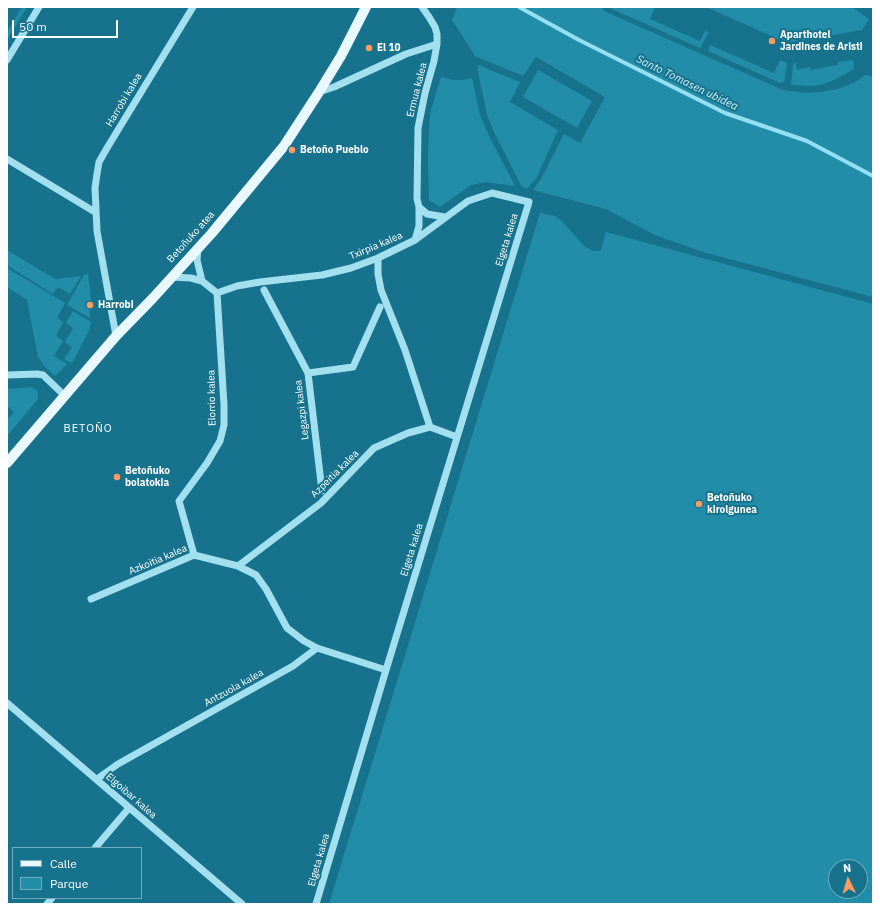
<!DOCTYPE html>
<meta charset="utf-8">
<style>
body{margin:0}
#map{position:relative;width:880px;height:911px;overflow:hidden;background:#17738d;font-family:"IBM Plex Sans",sans-serif}
canvas{display:block}
.frame{position:absolute;inset:0;border:8px solid #fff;pointer-events:none}
.legend{position:absolute;left:12px;top:847px;width:130px;height:52px;box-sizing:border-box;background:#17738d;border:1px solid #74abbb;margin:0;padding:5px 7px;list-style:none;font-size:12px;color:#fff}
.legend li{display:flex;align-items:center;gap:8px;height:20px}
.legend b{width:20px;border:1px solid #74abbb}
.north{position:absolute;left:828px;top:859px;width:40px;height:40px;box-sizing:border-box;background:#17738d;border:1px solid #74abbb;border-radius:50%;rotate:355deg;font-size:11px;font-weight:700;line-height:16px;text-align:center;color:#fff}
.north::after{content:'';display:block;margin:auto;width:14px;height:18px;background:#ff9b60;clip-path:polygon(50% 0,100% 100%,50% 72%,0 100%)}
.scale{position:absolute;left:12px;top:20px;width:106px;height:18px;box-sizing:border-box;border:2px solid #fff;border-top:0;padding-left:5px;font-size:12px;line-height:14px;white-space:nowrap;color:#fff;-webkit-text-stroke:3px #17738d;paint-order:stroke}
</style>
<div id="map">
<canvas width="880" height="911"></canvas>
<div class="frame"></div>
<ul class="legend">
<li><b style="height:5px;background:#eaf9ff"></b>Calle</li>
<li><b style="height:11px;background:#228da9"></b>Parque</li>
</ul>
<div class="north">N</div>
<div class="scale">50 m</div>
</div>
<script>
const ctx = document.querySelector('canvas').getContext('2d');
ctx.lineJoin = 'round';
function fillPath(path, color) { ctx.fillStyle = color; ctx.fill(path, 'evenodd'); }
const poly = rows => new Path2D(rows.map(r => 'M' + r).join(''));
function trace(path, color, width, dash) { ctx.strokeStyle = color; ctx.lineWidth = width; ctx.lineCap = dash ? 'butt' : 'round'; ctx.setLineDash(dash || []); ctx.stroke(path); }
function drawText(font, color, halo, rows, align = 'center') {
  ctx.font = font + ' "IBM Plex Sans",sans-serif'; ctx.lineWidth = 4; ctx.setLineDash([]); ctx.textBaseline = 'middle'; ctx.strokeStyle = halo; ctx.fillStyle = color; for (const [text, x, y, turn = 0] of rows) {
    ctx.save(); ctx.translate(x, y); ctx.rotate((+turn || 0) * Math.PI / 180); ctx.textAlign = isNaN(turn) ? turn : align; if (halo) ctx.strokeText(text, 0, 0); ctx.fillText(text, 0, 0); ctx.restore();
  }
}
const green = poly([
 [22,7,27,7,7,40,7,32],
 [457,7,601,7,606,12,783,90,805,93,820,92,838,89,855,82,865,75,873,77,873,297,703,252,655,235,606,209,533,190,541,179,564,134,580,143,605,97,536,57,523,76,475,56,452,20],
 [609,7,655,7,650,19,700,41,705,31,709,32,700,48,612,9],
 [706,7,852,7,869,19,862,30,787,43],
 [710,45,774,73,780,60,787,63,784,82,780,83,708,51],
 [853,60,854,69,836,79,824,84,812,86,791,85,793,66,795,61,797,70,810,67,811,70,838,65,838,62],
 [478,65,520,82,510,102,558,130,537,177,527,189,522,187,494,132,487,115,477,67],
 [538,70,592,101,577,128,523,97],
 [441,77,453,80,463,80,472,78,480,115,490,138,515,186,486,182,471,185,440,207,429,200,428,159,429,126,431,110],
 [540,213,555,216,561,220,584,246,593,251,601,251,606,232,873,304,873,904,329,904],
 [836,867,860,867,860,891,836,891],
 [7,250,55,279,81,276,70,294,58,287,53,294,7,265],
 [7,268,65,303,57,318,63,322,56,336,63,341,54,356,67,364,55,376,45,367,38,357,27,300,7,287],
 [88,274,91,301,89,301,90,318,67,305,84,275],
 [73,311,91,322,89,331,72,363,64,359,72,347,65,342,73,328,66,323],
 [32,387,37,391,38,395,38,399,7,436,7,420,14,412,7,406,7,389]
]);
const stream = poly([
 [519,7,579,40,725,113,807,141,873,176]
]);
const minor = poly([
 [422,7,429,17,435,27,437,34,437,44,434,61,425,93,418,128,417,199,419,207,427,214,445,217],
 [7,60,39,7],
 [319,92,334,87,406,54,437,44],
 [7,159,95,212],
 [415,240,419,226,419,207],
 [198,248,197,260,202,281],
 [378,258,378,274,381,290,405,350,430,427],
 [171,277,191,278,202,281,217,293,224,405,224,425,220,441,207,463,179,501,194,555],
 [264,290,308,373,322,491],
 [217,293,237,286,260,282,322,275,351,268,378,258,415,240,468,201,492,193,529,202,386,670,316,904],
 [116,336,97,231,95,188,97,174,99,162,107,148,193,7],
 [308,373,353,367,380,307],
 [7,375,37,374,43,375,65,396],
 [238,566,321,503,374,448,408,433,430,427,457,437],
 [91,599,194,555,238,566,256,575,266,589,287,628,304,641,317,648,386,670],
 [7,703,242,904],
 [97,779,118,764,293,666,317,648],
 [95,848,129,808],
 [47,904,52,898]
]);
const major = poly([
 [7,463,116,336,153,298,212,233,284,146,319,92,341,56,366,7]
]);
const markers = [
 [772,41,4,"#ff9b60"],
 [369,48,4,"#ff9b60"],
 [292,150,4,"#ff9b60"],
 [90,305,4,"#ff9b60"],
 [117,477,4,"#ff9b60"],
 [699,504,4,"#ff9b60"]
];
const poiNames = [
 ["Aparthotel",780,35],
 ["Jardines de Aristi",780,47],
 ["El 10",377,48],
 ["Betoño Pueblo",300,150],
 ["Harrobi",98,305],
 ["Betoñuko",125,471],
 ["bolatokia",125,483],
 ["Betoñuko",707,498],
 ["kirolgunea",707,510]
];
const streetNames = [
 ["Ermua kalea",417,90,-76],
 ["Harrobi kalea",124,100,-59],
 ["Betoñuko atea",191,237,-48],
 ["Elgeta kalea",507,240,-73],
 ["Txirpia kalea",376,246,-23],
 ["Elorrio kalea",212,398,-91],
 ["Legazpi kalea",302,410,-97],
 ["Azpeitia kalea",335,474,-45],
 ["Elgeta kalea",412,550,-73],
 ["Azkoitia kalea",158,560,-23],
 ["Antzuola kalea",234,688,-29],
 ["Elgoibar kalea",131,796,41],
 ["Elgeta kalea",319,860,-74]
];
const waterNames = [
 ["Santo Tomasen ubidea",687,83,26]
];
const neighbourhoodNames = [
 ["BETOÑO",88,429]
];
fillPath(green, '#228da9');
trace(stream, '#94e0f2', 4);
trace(minor, '#a2dfef', 7);
trace(major, '#eaf9ff', 10);
for (const [x, y, r, color] of markers) { const dot = new Path2D(); dot.arc(x, y, r, 0, 2 * Math.PI); ctx.fillStyle = color; ctx.fill(dot); trace(dot, '#17738d', 1.5); }
drawText('bold 10px', '#fff', '#17738d', poiNames, 'left');
drawText('10px', '#fff', '#17738d', streetNames);
drawText('italic 11px', '#cef1fa', '#17738d', waterNames);
ctx.letterSpacing = '1px';
drawText('11px', '#fff', '#17738d', neighbourhoodNames);
ctx.letterSpacing = '0px';
</script>
